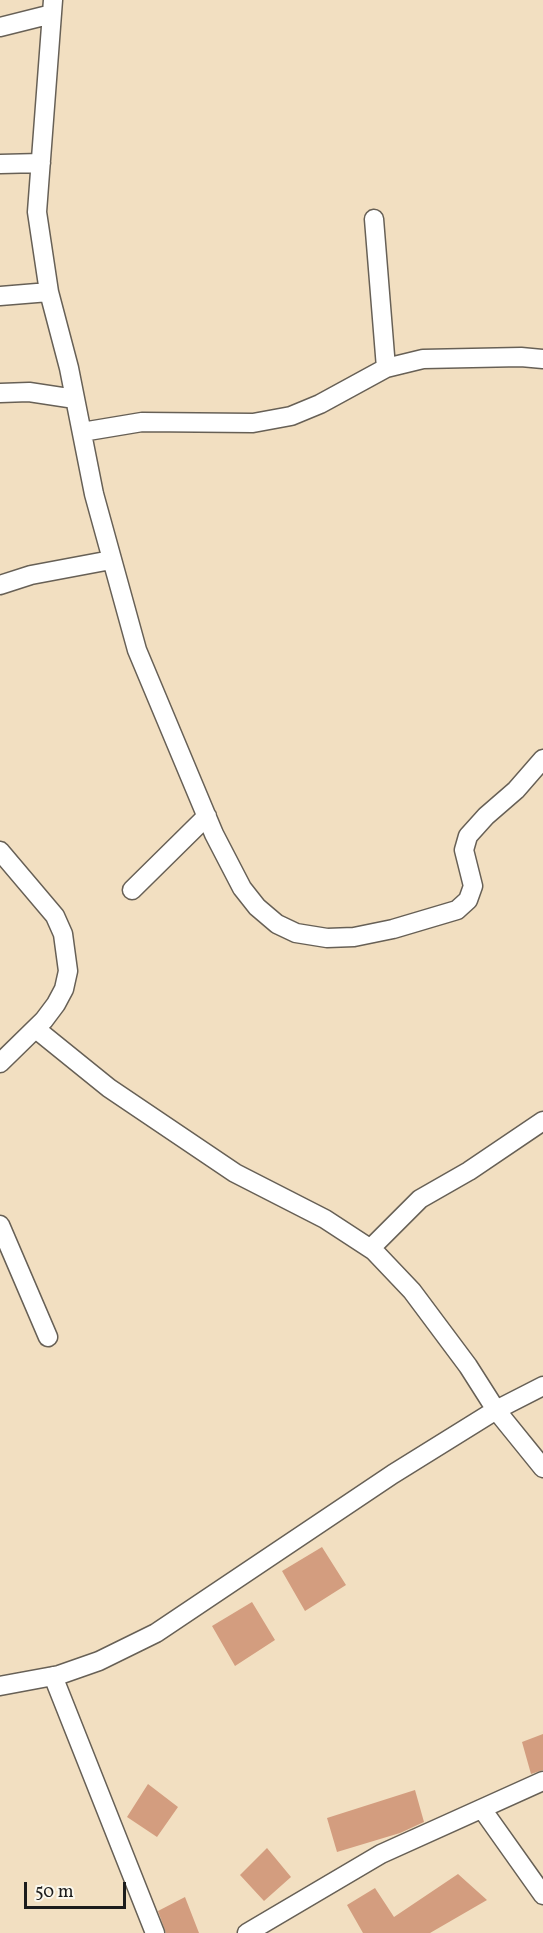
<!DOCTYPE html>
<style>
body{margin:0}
#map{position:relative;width:543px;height:1933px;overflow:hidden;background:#f2dfc1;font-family:Vollkorn,serif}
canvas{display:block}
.scale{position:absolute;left:24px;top:1882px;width:102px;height:27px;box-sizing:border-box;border:3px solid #1c1c1c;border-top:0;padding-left:8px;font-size:18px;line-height:21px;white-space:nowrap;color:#1c1c1c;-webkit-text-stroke:4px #fbf7ec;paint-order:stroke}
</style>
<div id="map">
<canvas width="543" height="1933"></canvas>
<div class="scale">50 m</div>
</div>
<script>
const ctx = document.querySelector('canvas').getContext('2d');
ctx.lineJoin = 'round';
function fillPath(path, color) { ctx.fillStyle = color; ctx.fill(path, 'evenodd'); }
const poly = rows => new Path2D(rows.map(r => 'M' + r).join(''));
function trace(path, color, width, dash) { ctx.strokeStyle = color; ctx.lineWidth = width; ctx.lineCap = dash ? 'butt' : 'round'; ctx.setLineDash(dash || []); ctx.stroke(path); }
const building = poly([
 [322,1547,346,1585,305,1611,282,1571],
 [252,1602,275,1640,235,1666,212,1626],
 [543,1734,543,1770,531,1774,522,1742],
 [148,1784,178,1807,157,1837,127,1817],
 [415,1790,424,1822,400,1833,337,1852,327,1818],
 [267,1848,291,1877,264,1901,240,1875],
 [458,1874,487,1900,430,1933,363,1933,347,1905,375,1888,394,1917],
 [185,1897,199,1933,166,1933,158,1911]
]);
const minor = poly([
 [53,0,37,212,49,292,69,368,94,494,137,650,214,834,242,888,257,907,277,924,296,933,327,938,354,937,393,929,457,910,468,900,473,886,464,850,468,836,486,816,516,790,543,759],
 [0,27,52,14],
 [0,164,41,163],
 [374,219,386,368],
 [0,296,49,292],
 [0,393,29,392,75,399],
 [82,432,142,422,253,423,291,416,320,404,386,368,423,359,521,357,543,359],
 [0,585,31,575,111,560],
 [0,851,55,916,63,934,68,971,64,989,56,1004,44,1020,0,1063],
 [132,890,207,816],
 [36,1029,109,1088,235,1173,325,1219,374,1251,412,1291,468,1366,496,1410,543,1468],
 [0,1225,48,1337],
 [371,1248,420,1199,469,1171,543,1121],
 [53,1676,155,1933],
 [0,1686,59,1675,99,1661,156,1633,393,1474,496,1410,543,1386],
 [482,1809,543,1895],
 [247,1933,381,1854,543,1781]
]);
fillPath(building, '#d39d7f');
trace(minor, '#676056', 21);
trace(minor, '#fff', 18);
</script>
